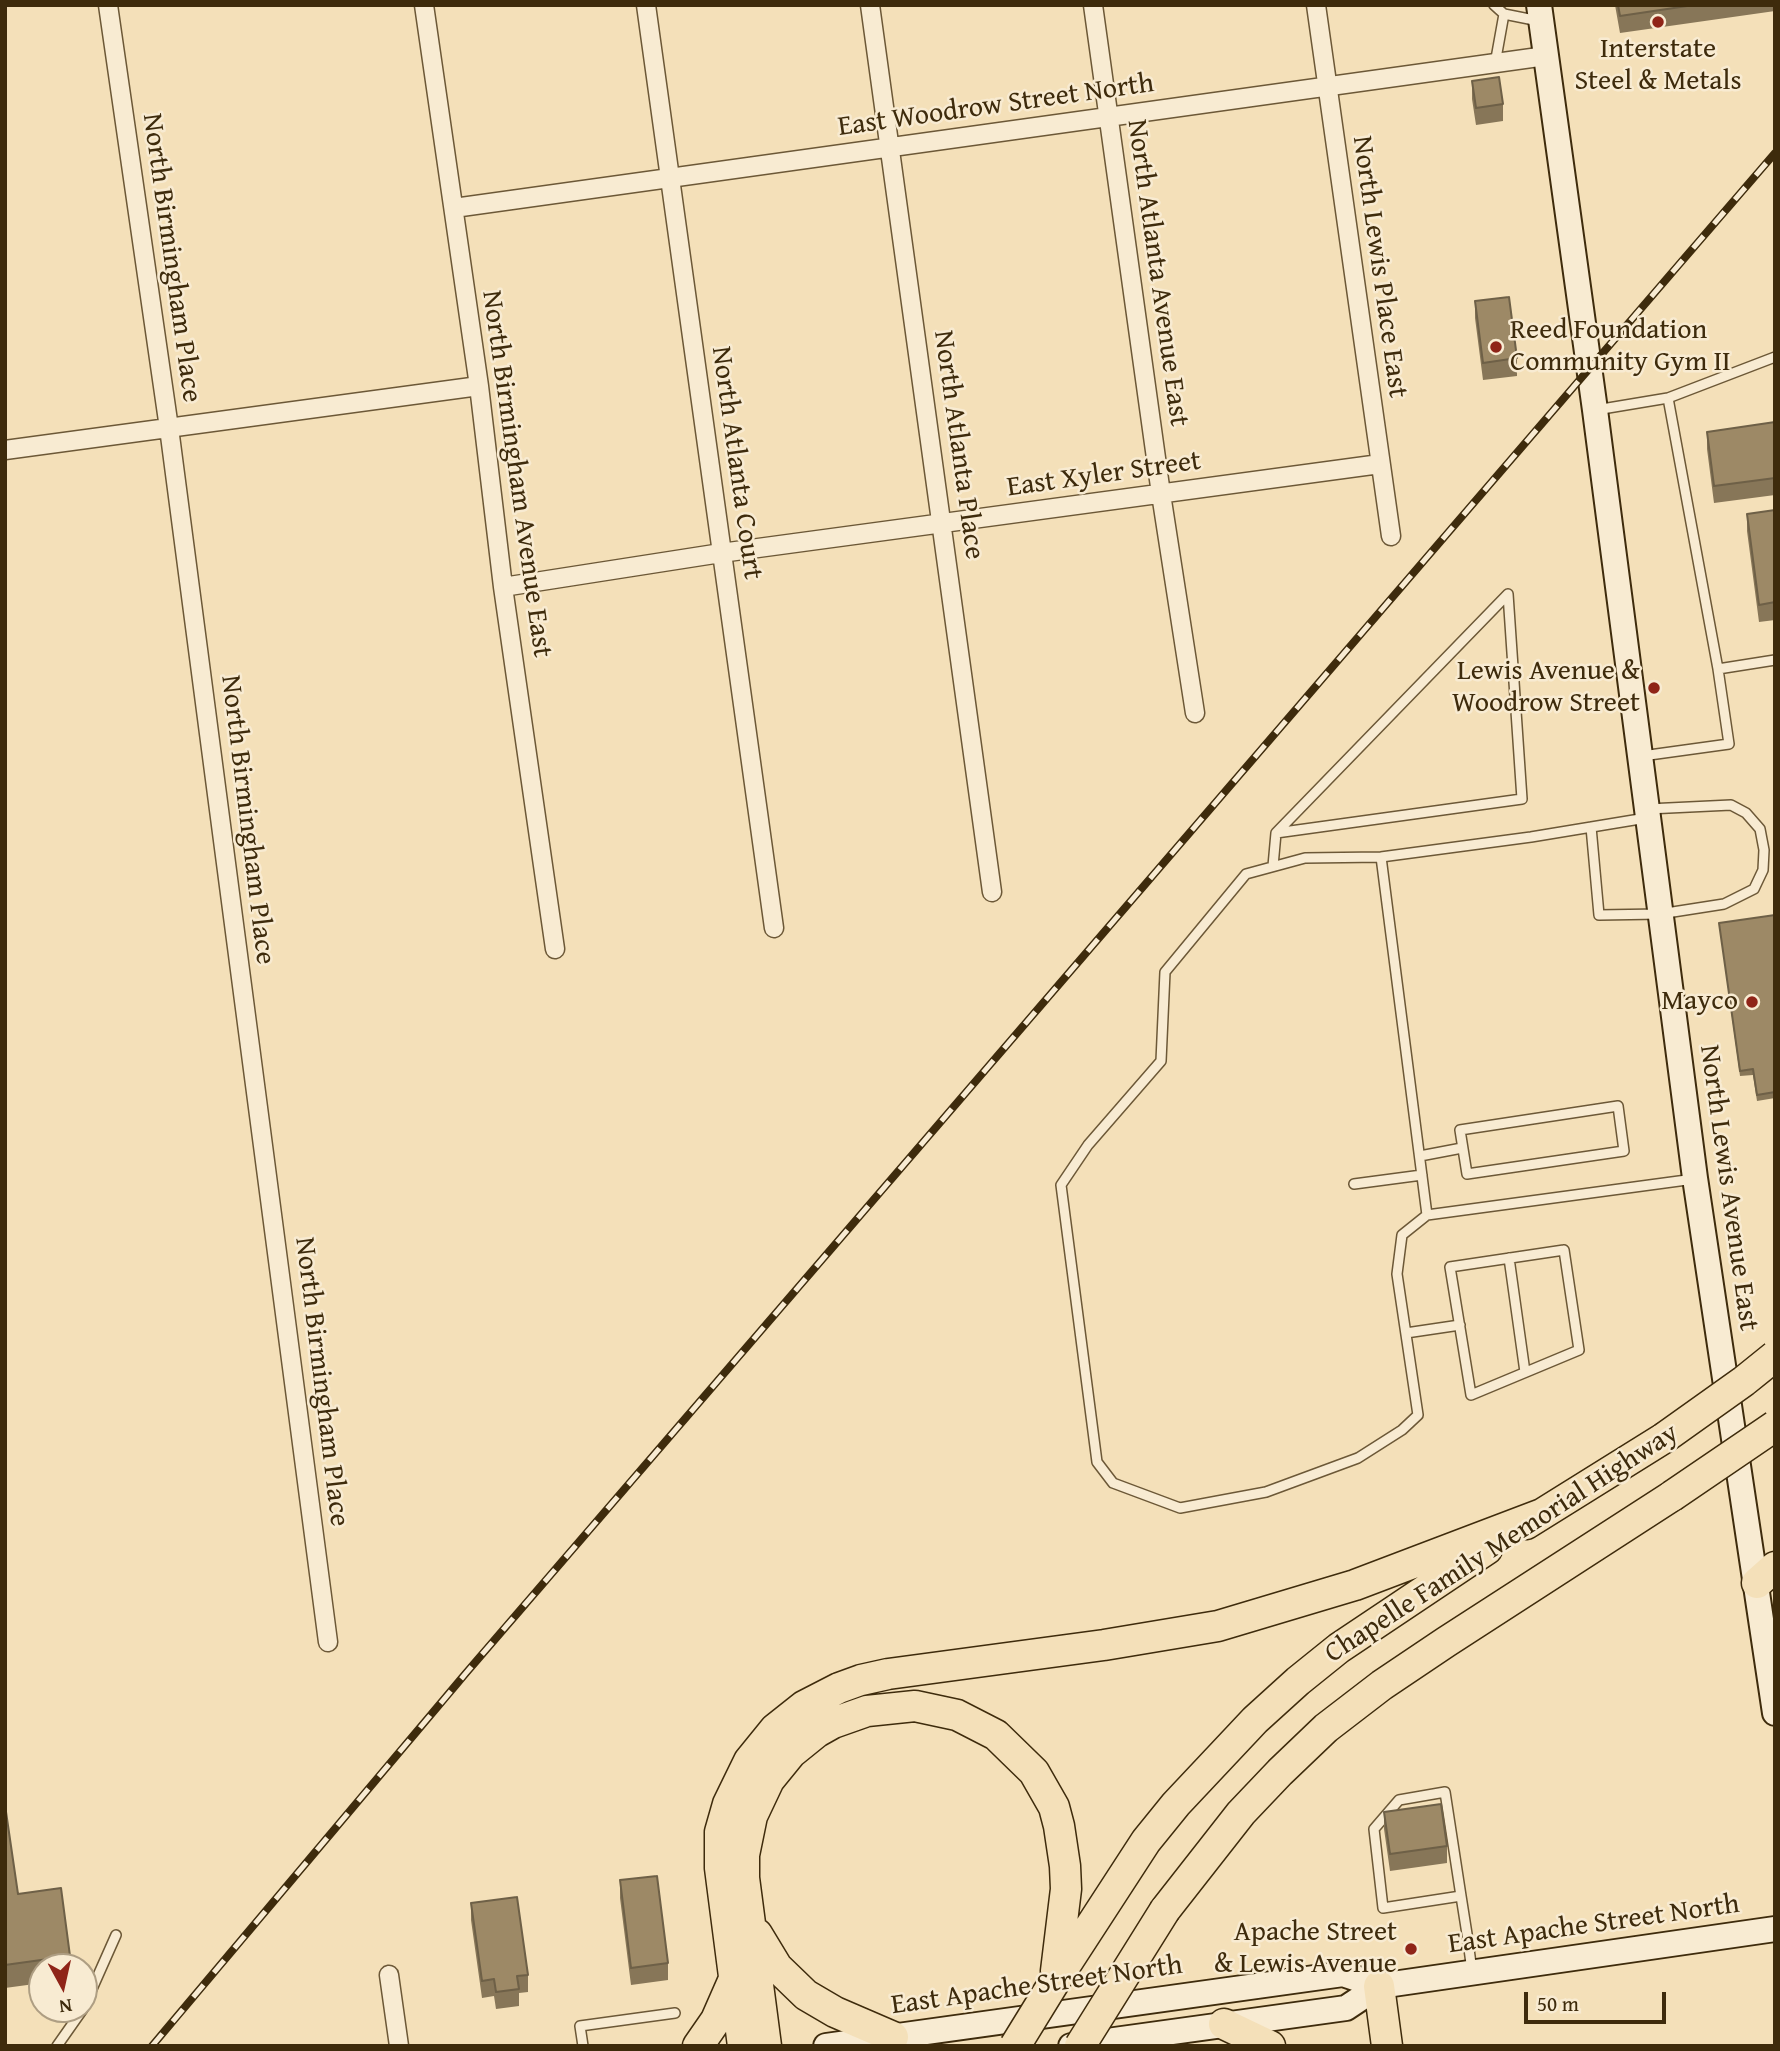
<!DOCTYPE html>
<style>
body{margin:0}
#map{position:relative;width:1780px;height:2051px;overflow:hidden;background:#f4e0b9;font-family:"Gentium Book Plus",serif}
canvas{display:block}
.frame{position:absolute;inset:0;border:7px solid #3e2b0c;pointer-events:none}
.north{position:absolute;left:28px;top:1953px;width:70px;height:70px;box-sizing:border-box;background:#f8ebd2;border:2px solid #ae9e83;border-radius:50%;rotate:172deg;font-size:19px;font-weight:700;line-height:28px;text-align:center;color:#3e2b0c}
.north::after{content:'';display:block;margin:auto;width:24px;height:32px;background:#8f2418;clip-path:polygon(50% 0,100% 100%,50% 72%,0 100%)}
.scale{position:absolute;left:1524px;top:1992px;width:142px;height:32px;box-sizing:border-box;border:4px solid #3e2b0c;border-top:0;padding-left:9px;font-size:21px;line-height:24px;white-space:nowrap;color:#3e2b0c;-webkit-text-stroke:5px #f8ebd2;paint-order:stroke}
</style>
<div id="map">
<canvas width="1780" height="2051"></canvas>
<div class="frame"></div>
<div class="north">N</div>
<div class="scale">50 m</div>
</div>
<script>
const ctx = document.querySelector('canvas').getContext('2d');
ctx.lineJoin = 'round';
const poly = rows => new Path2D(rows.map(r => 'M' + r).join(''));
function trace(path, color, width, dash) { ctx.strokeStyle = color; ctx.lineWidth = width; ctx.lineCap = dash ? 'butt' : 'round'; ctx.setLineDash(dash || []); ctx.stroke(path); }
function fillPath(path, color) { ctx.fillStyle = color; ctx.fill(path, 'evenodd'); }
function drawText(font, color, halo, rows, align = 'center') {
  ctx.font = font + ' "Gentium Book Plus",serif'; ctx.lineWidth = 5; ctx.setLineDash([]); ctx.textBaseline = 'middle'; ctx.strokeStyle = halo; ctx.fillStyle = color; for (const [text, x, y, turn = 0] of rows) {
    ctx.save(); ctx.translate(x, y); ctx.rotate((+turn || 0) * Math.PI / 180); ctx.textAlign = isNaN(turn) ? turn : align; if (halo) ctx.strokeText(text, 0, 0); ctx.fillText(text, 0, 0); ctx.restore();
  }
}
const lane = poly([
 [1494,5,1504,14,1539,21],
 [1495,64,1504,14],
 [1596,410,1668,398,1775,357],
 [1718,669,1775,660],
 [1642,756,1729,744,1718,669,1668,398],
 [1646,818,1531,837,1381,857,1305,858,1246,874,1165,972,1161,1061,1088,1145,1061,1185,1097,1462,1113,1483,1180,1508,1266,1492,1358,1458,1402,1430,1418,1415,1397,1274,1402,1235,1427,1215,1694,1179],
 [1591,827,1599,915,1660,914,1724,904,1754,889,1763,870,1764,850,1760,829,1746,813,1731,805,1648,809],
 [1381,857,1427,1215],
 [1273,866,1276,833,1508,594,1522,799,1276,833],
 [1618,1106,1624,1151,1467,1174,1460,1130,1618,1106],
 [1420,1156,1462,1148],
 [1354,1184,1422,1175],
 [1564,1250,1579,1350,1471,1395,1450,1267,1564,1250],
 [1509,1258,1525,1372],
 [1406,1333,1460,1325],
 [1461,1896,1383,1908,1374,1829,1399,1800,1445,1792,1461,1896,1467,1934,1472,1971],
 [84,2007,116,1935],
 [57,2046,83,2009],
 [583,2046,580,2026,675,2013]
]);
const street = poly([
 [108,5,169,428,328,1642],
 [424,5,479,386,503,587,555,949],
 [646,5,774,928],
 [870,5,992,892],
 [1093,5,1161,494,1195,713],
 [1316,5,1391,536],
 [454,208,1546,56],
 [5,450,479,386],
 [503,587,721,553,1380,464],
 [389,1975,399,2046]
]);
const secondary = poly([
 [1539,5,1595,410,1695,1178,1775,1713],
 [826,2046,1343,1974,1379,1986,1775,1929],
 [1071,2046,1346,2008,1379,1986]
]);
const highway = poly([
 [1526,1524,1664,1438],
 [1757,1583,1775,1567],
 [1165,1910,1241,1813,1280,1772,1326,1728,1382,1685,1446,1642,1672,1496],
 [757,1934,777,1967,806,1995,835,2012,893,2037],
 [1055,1981,1146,1841,1176,1804,1255,1720,1298,1681,1339,1648,1487,1549],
 [1379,1986,1387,2046],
 [1224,2024,1270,2046],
 [698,2046,716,2020,734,1979],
 [743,2046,720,1868,720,1832,728,1804,749,1761,775,1729,804,1706,839,1688,861,1680,888,1674,1104,1645,1218,1626,1355,1585,1542,1514],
 [766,2046,744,1878,744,1855,752,1816,769,1780,791,1753,817,1732,833,1723,867,1711,915,1706,957,1715,996,1735,1034,1772,1054,1807,1059,1826,1065,1866,1066,1889,1056,1971]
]);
const rail = poly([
 [152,2046,466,1673,1775,153]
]);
const highwayBridge = poly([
 [1664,1438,1744,1381,1775,1356],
 [1672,1496,1775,1426],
 [1015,2046,1055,1981],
 [1080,2046,1165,1910]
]);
const wall = poly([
 [1615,5,1775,5,1775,11,1620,33],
 [1472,81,1503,104,1503,121,1476,125,1472,99],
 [1475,301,1517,358,1517,376,1483,380,1475,318],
 [1775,422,1775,495,1714,503,1707,449,1707,432],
 [1775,510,1775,620,1759,622,1747,531,1747,514],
 [1775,915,1775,1098,1757,1101,1753,1075,1740,1076,1719,923],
 [5,1805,18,1894,70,1956,70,1967,42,1967,42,1983,5,1988],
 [1384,1812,1447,1846,1447,1863,1390,1871,1384,1829],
 [620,1880,668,1963,668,1980,631,1985,620,1898],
 [471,1903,528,1975,528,1992,519,1993,519,2006,496,2009,494,1996,482,1998,471,1920]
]);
const building = poly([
 [1618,5,1694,5,1620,16,1618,5],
 [1499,77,1503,104,1476,108,1472,81,1499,77],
 [1509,297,1517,358,1483,363,1475,301,1509,297],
 [1775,422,1775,478,1714,486,1707,432,1775,422],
 [1775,510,1775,602,1759,605,1747,514,1775,510],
 [1775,915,1775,1092,1757,1095,1753,1069,1740,1071,1719,923,1775,915],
 [1441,1804,1447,1846,1390,1854,1384,1812,1441,1804],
 [5,1805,18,1894,61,1888,70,1956,5,1965,5,1805],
 [657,1876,668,1963,631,1968,620,1880,657,1876],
 [517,1897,528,1975,517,1976,519,1989,496,1992,494,1979,482,1981,471,1903,517,1897]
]);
const markers = [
 [1658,22,7,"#8f2418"],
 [1496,347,7,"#8f2418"],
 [1654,688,7,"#8f2418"],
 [1752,1002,7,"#8f2418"],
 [1411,1949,7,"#8f2418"]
];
const poiNames = [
 ["Interstate",1658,50,"center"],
 ["Steel & Metals",1658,82,"center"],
 ["Reed Foundation",1510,331,"left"],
 ["Community Gym II",1510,363,"left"],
 ["Lewis Avenue &",1640,672],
 ["Woodrow Street",1640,704],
 ["Mayco",1738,1002],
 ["Apache Street",1397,1933],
 ["& Lewis Avenue",1397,1965]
];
const streetNames = [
 ["East Woodrow Street North",996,106,-8],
 ["North Birmingham Place",171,258,82],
 ["North Lewis Place East",1379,267,82],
 ["North Atlanta Avenue East",1157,273,82],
 ["North Atlanta Place",958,445,82],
 ["North Atlanta Court",736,463,82],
 ["North Birmingham Avenue East",516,474,82],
 ["East Xyler Street",1104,475,-8],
 ["North Birmingham Place",247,820,83],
 ["North Lewis Avenue East",1728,1188,82],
 ["North Birmingham Place",321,1382,83],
 ["Chapelle Family Memorial Highway",1502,1544,-33],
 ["East Apache Street North",1594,1925,-8],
 ["East Apache Street North",1037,1986,-8]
];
trace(lane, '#6c5837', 12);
trace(street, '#6c5837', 21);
trace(secondary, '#3e2b0c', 28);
trace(highway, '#3e2b0c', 33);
trace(lane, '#f8ebd2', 9);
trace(street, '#f8ebd2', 18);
trace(secondary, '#f8ebd2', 24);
trace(highway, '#f4e0b9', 30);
trace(rail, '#3e2b0c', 8);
trace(rail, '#f8ebd2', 5, [16]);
trace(highwayBridge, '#3e2b0c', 33, []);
trace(highwayBridge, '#f4e0b9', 30);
fillPath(wall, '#877658');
fillPath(building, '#9d8966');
trace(building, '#6e6047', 2);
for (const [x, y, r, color] of markers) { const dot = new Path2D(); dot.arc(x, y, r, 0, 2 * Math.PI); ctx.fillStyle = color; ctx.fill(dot); trace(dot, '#f8ebd2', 2.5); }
drawText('28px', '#3e2b0c', '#f8ebd2', poiNames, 'right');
drawText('28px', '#3e2b0c', '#f8ebd2', streetNames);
</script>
